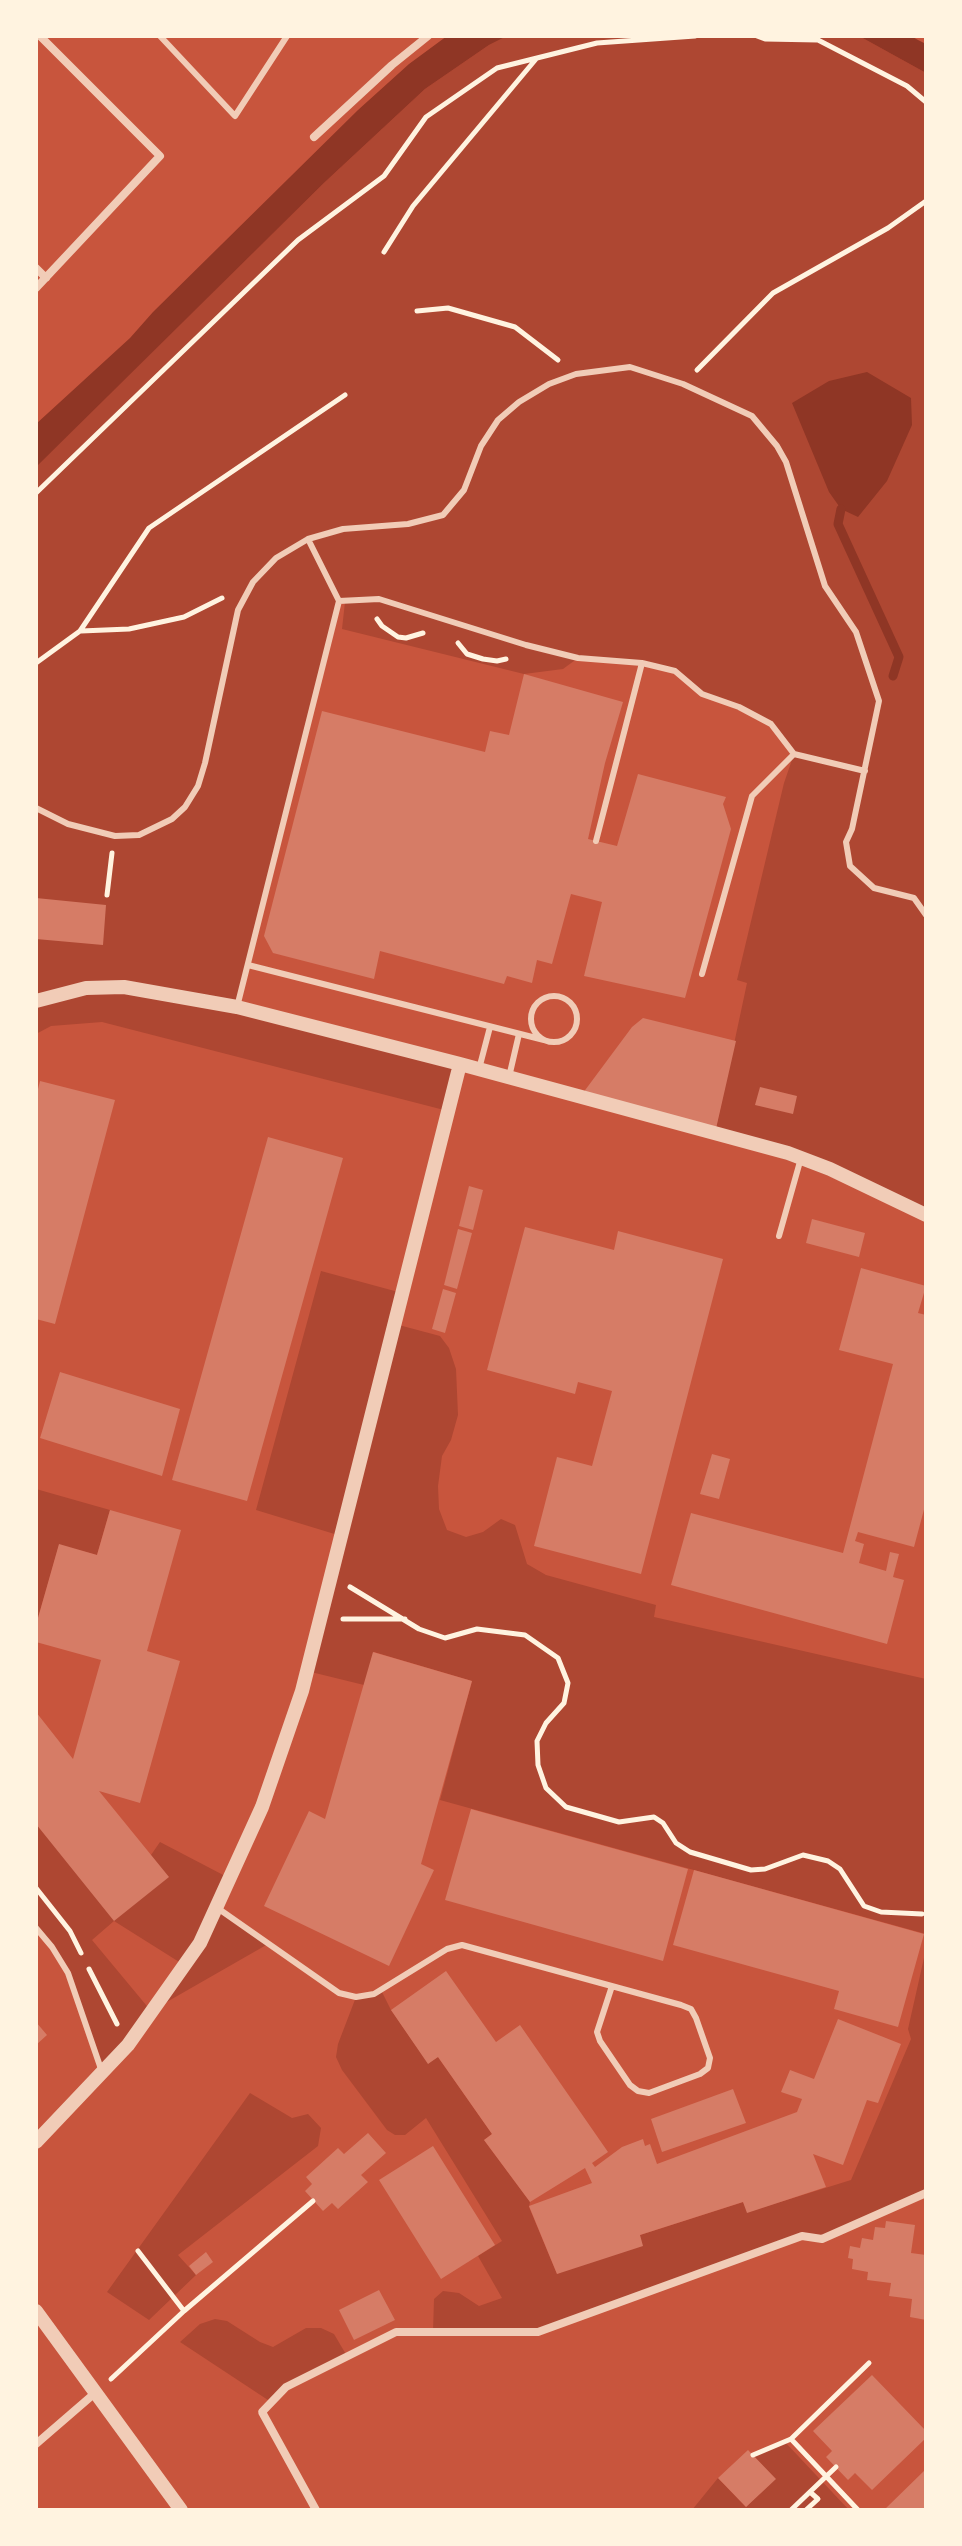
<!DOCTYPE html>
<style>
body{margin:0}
#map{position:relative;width:962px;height:2546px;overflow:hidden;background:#c8553d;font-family:Roboto,sans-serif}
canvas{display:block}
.frame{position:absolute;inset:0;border:38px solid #fff3e0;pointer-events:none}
</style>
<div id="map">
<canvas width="962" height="2546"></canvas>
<div class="frame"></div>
</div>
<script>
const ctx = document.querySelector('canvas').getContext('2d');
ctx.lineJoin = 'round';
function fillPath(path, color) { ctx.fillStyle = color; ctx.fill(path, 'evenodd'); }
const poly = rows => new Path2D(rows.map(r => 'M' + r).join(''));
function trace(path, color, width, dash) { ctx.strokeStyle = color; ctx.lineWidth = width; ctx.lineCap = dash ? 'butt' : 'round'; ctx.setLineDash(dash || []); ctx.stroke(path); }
const green = poly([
 [507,36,859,36,926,73,926,1216,911,1207,715,1133,747,983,737,980,784,783,794,754,771,724,702,694,675,671,642,663,578,658,563,669,524,674,342,629,345,602,339,602,237,1007,460,1064,448,1111,102,1022,51,1026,36,1034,36,466,325,182,425,89,489,45],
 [321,1271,402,1293,395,1324,440,1336,449,1348,456,1369,458,1415,451,1440,442,1456,438,1486,439,1509,447,1530,466,1537,483,1532,501,1519,515,1525,527,1564,546,1575,656,1605,654,1617,926,1679,926,1934,440,1800,472,1681,374,1652,364,1685,307,1671,341,1536,256,1510],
 [36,1489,110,1510,97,1555,59,1545,36,1625],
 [36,1824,151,1855,160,1842,229,1878,217,1907,268,1944,151,2011,102,2072,69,1977,36,1928],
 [114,1921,184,1965,151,2011,92,1940],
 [926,1949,926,2193,822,2239,802,2236,538,2332,433,2332,434,2299,443,2291,459,2293,479,2306,502,2298,478,2256,502,2241,426,2118,405,2135,395,2135,387,2130,342,2070,336,2057,338,2044,356,1997,381,1990,391,2010,428,2063,438,2057,492,2134,484,2140,530,2202,529,2207,557,2274,640,2235,743,2202,748,2212,851,2180,911,2039,908,2029],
 [250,2093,292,2118,308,2114,321,2128,318,2146,178,2255,196,2275,149,2320,107,2292],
 [215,2319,227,2321,260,2342,273,2347,306,2328,321,2328,334,2334,347,2356,286,2386,271,2402,180,2342,200,2324],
 [784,2441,849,2510,692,2510,718,2478,746,2507,775,2479,753,2455]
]);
const water = poly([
 [447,36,507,36,489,45,425,89,325,182,36,467,36,424,130,338,153,312,358,110,409,64],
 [859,36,911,36,918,40,926,44,926,73],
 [867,372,911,398,912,425,887,481,858,517,841,509,829,492,792,403,829,381]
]);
const stream = poly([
 [841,509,838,524,899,657,893,676]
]);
const building = poly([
 [524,674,623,702,605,763,588,839,617,846,638,774,726,797,723,804,731,829,685,998,584,976,602,902,571,894,552,964,537,960,532,983,507,976,504,984,380,951,374,979,273,953,264,936,322,711,485,752,490,731,509,735],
 [36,898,106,905,103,945,36,939],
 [643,1018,736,1041,715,1133,580,1097,632,1027],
 [40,1081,115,1100,55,1324,36,1319,36,1097],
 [760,1087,797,1096,793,1114,755,1105],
 [268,1137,343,1158,247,1501,172,1480],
 [469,1186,483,1190,473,1230,459,1226],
 [812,1219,865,1233,859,1257,806,1243],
 [525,1227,614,1250,618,1231,723,1259,641,1574,534,1546,557,1457,592,1466,612,1391,578,1382,575,1394,487,1370],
 [458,1229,472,1233,457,1289,444,1285],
 [861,1268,926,1286,918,1313,926,1315,926,1502,914,1547,858,1532,855,1541,864,1544,859,1563,886,1571,890,1552,899,1554,893,1577,904,1580,887,1644,671,1585,691,1513,843,1553,893,1364,839,1350],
 [443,1289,456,1293,445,1333,432,1329],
 [60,1372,180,1409,162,1476,40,1438],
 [712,1454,730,1459,719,1499,700,1494],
 [110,1510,181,1530,147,1651,180,1661,140,1803,99,1791,169,1877,114,1921,36,1824,36,1712,73,1759,101,1660,36,1642,36,1625,59,1544,97,1555],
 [373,1652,472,1681,421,1864,434,1870,389,1966,264,1906,309,1811,325,1819],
 [471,1809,688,1869,663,1961,445,1900],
 [694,1870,924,1934,898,2027,834,2009,839,1991,673,1945],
 [446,1971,496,2042,520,2025,608,2152,592,2163,595,2167,622,2147,643,2139,645,2146,650,2144,657,2164,797,2112,802,2099,781,2092,790,2070,814,2079,838,2019,901,2044,878,2103,867,2100,843,2165,813,2154,826,2187,747,2213,743,2202,640,2235,643,2246,557,2274,529,2206,592,2183,585,2168,530,2202,484,2140,492,2134,438,2057,428,2064,391,2010],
 [36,2022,47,2035,36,2045],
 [733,2089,746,2123,662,2152,651,2119],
 [368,2133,386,2153,361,2175,368,2182,338,2209,332,2203,323,2211,305,2191,312,2184,306,2177,338,2148,344,2154],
 [433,2146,495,2245,441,2279,379,2180],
 [886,2221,915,2225,911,2253,926,2255,926,2320,910,2317,912,2299,889,2296,891,2283,867,2280,868,2272,852,2269,853,2259,848,2258,850,2246,860,2248,862,2238,873,2240,875,2227,885,2228],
 [206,2252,213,2262,196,2275,189,2266],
 [379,2290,395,2320,354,2340,339,2310],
 [872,2375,926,2431,926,2438,872,2490,855,2473,848,2480,826,2457,832,2451,813,2431],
 [748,2450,776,2479,746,2507,718,2478],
 [926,2469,926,2510,884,2510]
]);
const path = poly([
 [757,36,765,39,818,40,907,86,926,102],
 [384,252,413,206,536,59],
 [417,311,448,308,515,327,558,360],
 [697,370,773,293,888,228,926,201],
 [36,493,298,240,384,176,426,117,497,68,597,43,695,36],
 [377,619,382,626,398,637,406,638,423,633],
 [81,631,129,629,184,617,222,598],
 [458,643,467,654,483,659,497,661,506,659],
 [36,663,80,631,149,528,345,395],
 [107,895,112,853],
 [350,1587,419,1629,445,1638,477,1629,525,1635,558,1658,568,1683,564,1703,546,1723,537,1741,538,1765,546,1788,566,1807,619,1822,654,1817,663,1823,676,1843,690,1852,751,1870,765,1869,803,1855,828,1861,840,1869,864,1906,881,1912,922,1914],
 [343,1619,405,1619],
 [36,1888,70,1931,81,1953],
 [89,1969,117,2024],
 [138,2251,184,2311],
 [111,2379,184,2311,313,2201],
 [791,2439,869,2363],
 [753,2455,791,2439,858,2510],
 [791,2510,836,2467],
 [806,2510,818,2499,810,2492]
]);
const service = poly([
 [160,36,235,116,287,36],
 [308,539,339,601],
 [36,808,68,824,115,836,139,835,172,819,185,807,198,786,205,763,238,610,253,582,276,558,308,539,343,529,408,524,443,515,464,490,481,446,498,420,519,402,549,384,576,374,630,367,683,384,752,416,777,446,786,462,825,586,856,632,879,701,852,829,846,842,850,866,874,888,914,898,926,915],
 [596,841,642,663],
 [248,965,544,1040],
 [702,974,752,796,794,754],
 '531 1019a23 23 0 1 1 46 0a23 23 0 1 1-46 0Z',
 [237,1007,339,601,379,599,526,645,578,658,642,663,675,671,702,694,739,707,771,724,794,754,865,771],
 [479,1069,490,1027],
 [509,1077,519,1034],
 [779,1236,801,1158],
 [216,1907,339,1993,356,1997,374,1994,447,1949,462,1945,681,2005,691,2009,696,2018,710,2058,708,2068,700,2074,649,2093,638,2091,630,2085,600,2041,597,2032,612,1986],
 [36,1928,52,1947,68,1973,101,2069]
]);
const minor = poly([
 [314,137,392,65,428,36],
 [36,268,46,278],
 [36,288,160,156,40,36],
 [36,2444,95,2393],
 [316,2510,262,2412,286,2387,396,2332,538,2332,802,2236,822,2239,926,2193]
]);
const tertiary = poly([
 [36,1001,86,988,124,987,237,1007,460,1064,788,1153,830,1169,926,1215],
 [36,2142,128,2045,200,1943,262,1807,302,1691,460,1064],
 [36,2311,181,2510]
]);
fillPath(green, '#ae4732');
fillPath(water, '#8f3625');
trace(stream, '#8f3625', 9);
fillPath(building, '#d67c66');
trace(path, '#fff3e0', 5);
trace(service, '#f1ccb7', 6);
trace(minor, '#f1ccb7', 8);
trace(tertiary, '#f1ccb7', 14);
</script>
